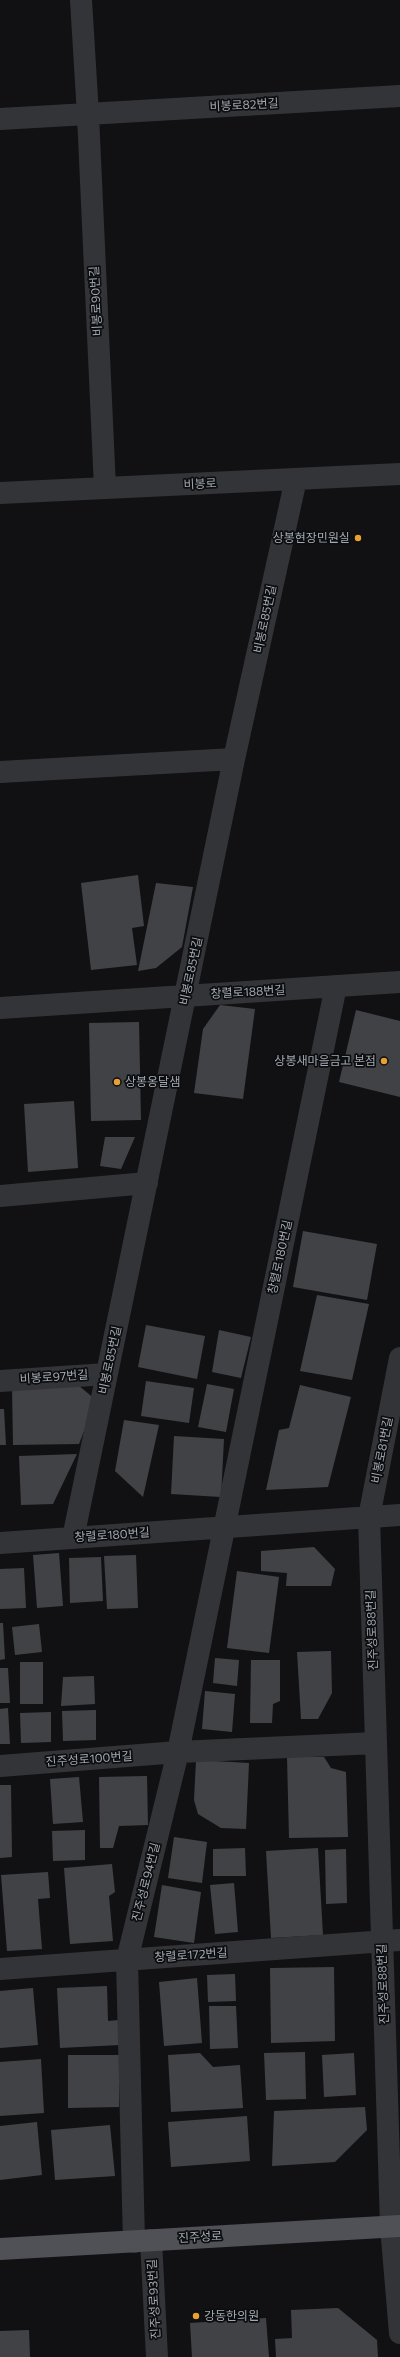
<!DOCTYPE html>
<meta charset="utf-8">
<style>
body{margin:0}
canvas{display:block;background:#111113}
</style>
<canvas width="400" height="2357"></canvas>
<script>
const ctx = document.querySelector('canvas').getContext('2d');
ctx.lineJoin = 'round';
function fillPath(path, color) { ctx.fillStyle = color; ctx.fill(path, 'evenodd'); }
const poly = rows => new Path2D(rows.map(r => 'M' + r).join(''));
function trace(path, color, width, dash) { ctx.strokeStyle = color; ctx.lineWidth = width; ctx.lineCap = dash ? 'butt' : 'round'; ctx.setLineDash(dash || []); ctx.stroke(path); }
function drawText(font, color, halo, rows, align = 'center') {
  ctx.font = font + ' Commissioner,"Noto Sans KR",sans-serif'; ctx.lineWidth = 3.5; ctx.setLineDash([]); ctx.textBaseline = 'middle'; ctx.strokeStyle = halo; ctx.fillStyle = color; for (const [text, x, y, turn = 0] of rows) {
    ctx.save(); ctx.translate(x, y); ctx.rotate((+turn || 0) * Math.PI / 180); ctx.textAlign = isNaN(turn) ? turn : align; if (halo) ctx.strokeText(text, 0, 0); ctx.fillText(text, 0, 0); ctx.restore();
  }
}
const building = poly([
 [138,875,144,926,132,928,137,965,91,970,81,883],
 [156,883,193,887,182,947,156,968,138,971],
 [220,1005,255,1009,243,1099,194,1093,203,1029],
 [356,1010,400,1021,400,1097,339,1082],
 [139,1022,141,1120,91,1121,89,1023],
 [74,1101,78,1168,28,1172,24,1104],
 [105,1137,135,1137,121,1169,100,1166],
 [303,1231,377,1244,367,1300,293,1287],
 [317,1295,369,1304,352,1380,300,1371],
 [146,1325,205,1336,197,1379,138,1367],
 [219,1330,251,1337,241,1378,212,1372],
 [146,1381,194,1388,189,1423,141,1416],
 [207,1384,234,1389,226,1432,198,1427],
 [78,1385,96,1400,79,1444,13,1445,12,1387],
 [300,1385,351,1397,328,1487,266,1490,279,1430,289,1428],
 [0,1409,4,1409,6,1445,0,1445],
 [124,1420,159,1425,143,1497,115,1471],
 [174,1436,224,1439,221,1497,171,1494],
 [77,1454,53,1504,21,1505,19,1456],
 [314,1547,335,1569,331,1586,286,1586,287,1573,261,1571,261,1551],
 [59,1553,63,1606,37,1608,33,1555],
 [136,1555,138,1608,107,1609,104,1556],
 [101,1557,103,1601,70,1603,69,1558],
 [24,1568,26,1608,0,1609,0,1569],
 [237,1571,279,1577,269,1653,227,1648],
 [0,1623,3,1623,5,1659,0,1660],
 [39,1624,42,1652,15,1655,12,1627],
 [331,1651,332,1693,318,1719,301,1719,297,1652],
 [215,1658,239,1660,237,1686,213,1683],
 [251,1660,280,1660,280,1701,273,1704,272,1723,250,1723],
 [20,1662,43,1662,43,1704,20,1704],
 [0,1668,8,1668,10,1703,0,1703],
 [94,1676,95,1704,61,1706,63,1677],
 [205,1691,235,1694,232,1732,202,1729],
 [8,1708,10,1744,0,1744,0,1709],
 [96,1710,96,1740,63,1741,62,1711],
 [51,1712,51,1742,21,1743,20,1713],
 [287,1757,324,1757,331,1768,346,1772,348,1837,289,1838],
 [196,1760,249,1763,246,1829,221,1828,198,1814,194,1800],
 [147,1776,148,1825,119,1826,113,1848,100,1848,99,1777],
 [79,1777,83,1822,53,1824,50,1779],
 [0,1785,11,1785,12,1857,0,1858],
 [85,1830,85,1860,53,1861,52,1831],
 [174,1837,207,1842,202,1883,168,1878],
 [245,1848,246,1876,213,1876,213,1849],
 [318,1848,323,1935,271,1938,266,1851],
 [346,1849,347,1903,326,1904,325,1850],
 [112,1864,115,1892,109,1896,113,1941,70,1944,64,1868],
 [48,1872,50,1898,38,1899,42,1949,7,1951,1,1875],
 [234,1883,238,1932,215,1934,210,1885],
 [162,1885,201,1892,194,1943,154,1937],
 [334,1967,335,2041,271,2043,270,1968],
 [235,1974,236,2001,208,2002,207,1975],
 [197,1978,202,2043,164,2046,159,1982],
 [107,1986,108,2021,119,2020,120,2045,60,2048,57,1988],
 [33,1988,38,2045,0,2048,0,1991],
 [209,2006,236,2006,238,2048,210,2049],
 [305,2052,306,2099,266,2100,264,2053],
 [200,2053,213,2067,240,2065,243,2108,171,2112,168,2055],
 [354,2053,356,2095,324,2097,322,2055],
 [68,2055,119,2055,119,2107,68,2108],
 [41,2059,44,2113,0,2116,0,2062],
 [365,2107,367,2130,335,2162,272,2166,274,2111],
 [247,2116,250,2161,171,2167,168,2122],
 [37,2122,42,2175,0,2180,0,2126],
 [110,2125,115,2176,55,2180,51,2130],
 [338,2308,377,2340,378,2357,276,2357,275,2339,292,2338,291,2310],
 [266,2318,269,2357,192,2357,190,2323],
 [29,2330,30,2357,0,2357,0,2331]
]);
const minor = poly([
 [81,0,88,115,105,488],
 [0,119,400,96],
 [0,493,400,474],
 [0,772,234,759],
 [0,1008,400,982],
 [0,1196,147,1183],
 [400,1358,369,1517,391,2226,400,2333],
 [0,1381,107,1374],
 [73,1538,234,759,296,479],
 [0,1543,400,1515],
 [0,1766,178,1752,376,1743],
 [0,1969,400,1940],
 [151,2240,157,2357],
 [134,2242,127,1960,178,1752,336,986]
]);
const major = poly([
 [0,2249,400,2226]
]);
const markers = [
 [358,538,4,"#e9a033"],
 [384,1061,4,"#e9a033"],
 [117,1082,4,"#e9a033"],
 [196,2316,4,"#e9a033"]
];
const streetNames = [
 ["비봉로82번길",244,105,-3],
 ["비봉로90번길",96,301,-93],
 ["비봉로",200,484,-3],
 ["비봉로85번길",265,619,-78],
 ["비봉로85번길",191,971,-78],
 ["창렬로188번길",248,992,-3],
 ["창렬로180번길",280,1257,-78],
 ["비봉로85번길",110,1360,-78],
 ["비봉로97번길",54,1377,-4],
 ["비봉로81번길",382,1450,-79],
 ["창렬로180번길",112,1535,-4],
 ["진주성로88번길",372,1630,-92],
 ["진주성로100번길",89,1759,-4],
 ["진주성로94번길",146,1882,-76],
 ["창렬로172번길",191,1955,-4],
 ["진주성로88번길",383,1984,-92],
 ["진주성로",200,2237,-3],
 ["진주성로93번길",154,2299,-93]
];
const poiNames = [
 ["상봉현장민원실",350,538],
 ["상봉새마을금고 본점",376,1061],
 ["상봉옹달샘",125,1082,"left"],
 ["강동한의원",204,2316,"left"]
];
fillPath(building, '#404246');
trace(minor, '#333438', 22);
trace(major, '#4f5157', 22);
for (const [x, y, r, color] of markers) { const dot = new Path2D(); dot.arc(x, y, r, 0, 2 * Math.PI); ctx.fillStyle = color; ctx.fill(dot); trace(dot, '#0c0d0e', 1.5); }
drawText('12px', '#a3a9b3', '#0c0d0e', streetNames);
drawText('12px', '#a3a9b3', '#0c0d0e', poiNames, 'right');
</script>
